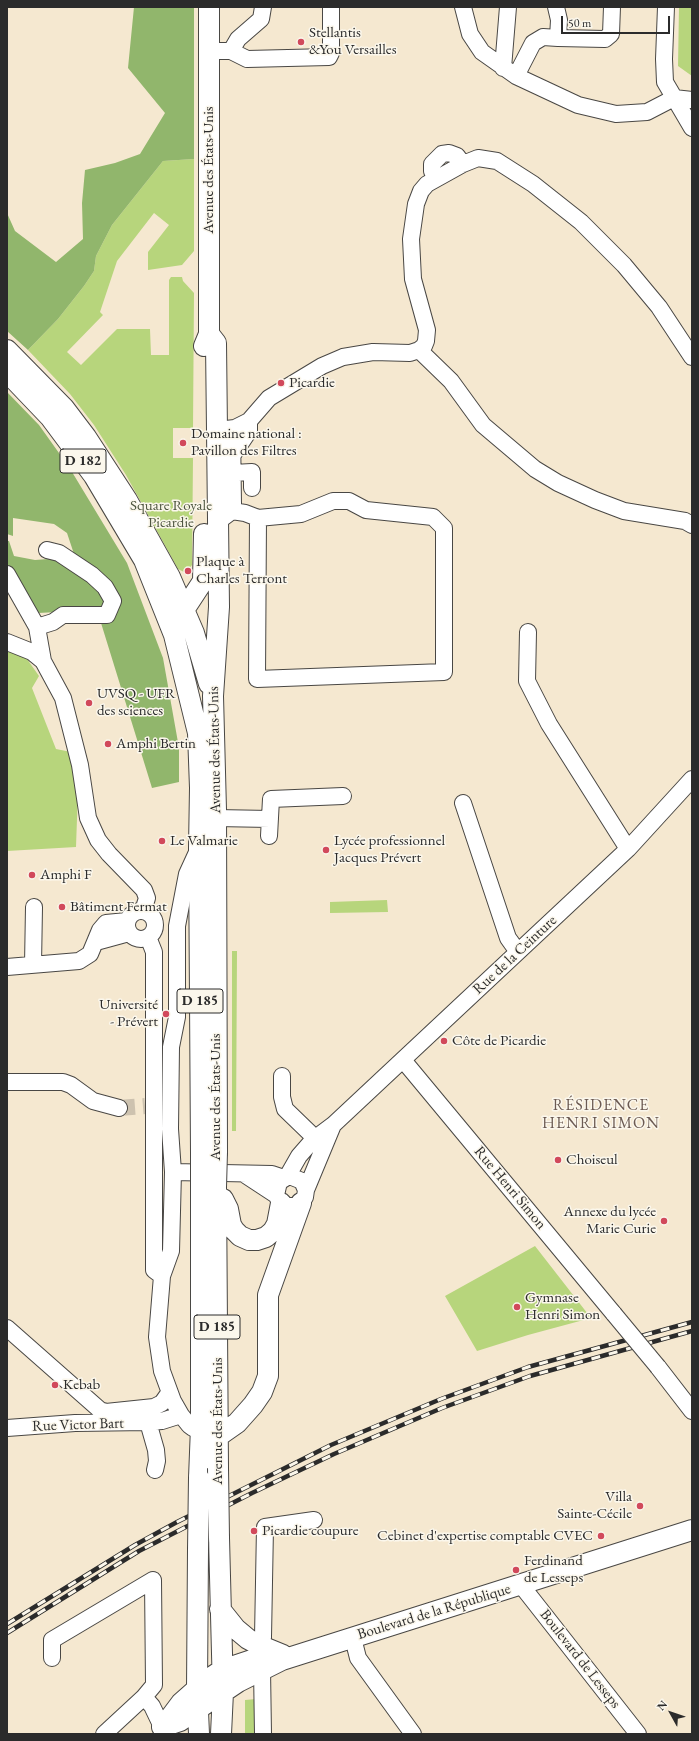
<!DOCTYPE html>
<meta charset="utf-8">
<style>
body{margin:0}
#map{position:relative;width:699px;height:1741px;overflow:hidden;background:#f5e8d0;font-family:"EB Garamond",serif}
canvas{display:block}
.frame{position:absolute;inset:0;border:8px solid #2b2b2b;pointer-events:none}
.north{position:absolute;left:651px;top:1693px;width:40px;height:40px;-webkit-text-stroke:3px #fbf7ec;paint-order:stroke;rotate:310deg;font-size:11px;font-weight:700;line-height:16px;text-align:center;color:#2b2b2b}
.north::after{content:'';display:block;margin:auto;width:14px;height:18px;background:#2b2b2b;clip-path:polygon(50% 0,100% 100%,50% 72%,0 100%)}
.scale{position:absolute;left:561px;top:16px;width:109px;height:18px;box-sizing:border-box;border:2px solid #2b2b2b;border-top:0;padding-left:5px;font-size:12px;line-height:14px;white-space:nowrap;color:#2b2b2b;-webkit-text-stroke:3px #fbf7ec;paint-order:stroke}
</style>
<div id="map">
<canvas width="699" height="1741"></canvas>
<div class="frame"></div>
<div class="north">N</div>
<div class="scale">50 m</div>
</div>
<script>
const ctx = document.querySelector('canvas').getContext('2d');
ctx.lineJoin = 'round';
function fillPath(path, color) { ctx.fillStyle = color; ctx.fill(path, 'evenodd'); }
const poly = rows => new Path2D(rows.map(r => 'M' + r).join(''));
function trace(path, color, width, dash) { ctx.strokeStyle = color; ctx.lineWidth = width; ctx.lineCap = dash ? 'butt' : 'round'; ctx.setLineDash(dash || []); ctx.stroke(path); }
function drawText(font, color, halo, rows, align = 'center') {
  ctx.font = font + ' "EB Garamond",serif'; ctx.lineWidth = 3; ctx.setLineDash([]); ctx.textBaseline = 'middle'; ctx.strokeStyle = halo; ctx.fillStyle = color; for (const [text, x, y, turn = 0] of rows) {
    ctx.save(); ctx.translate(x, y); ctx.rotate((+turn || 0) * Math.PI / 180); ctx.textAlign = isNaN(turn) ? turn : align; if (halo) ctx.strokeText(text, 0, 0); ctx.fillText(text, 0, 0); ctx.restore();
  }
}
const green = poly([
 [679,7,692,7,692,76,678,66],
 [194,159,194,251,182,265,148,270,148,252,169,225,154,213,117,261,100,312,103,315,67,352,81,365,117,329,150,329,151,355,169,355,169,280,171,277,182,277,183,281,194,293,193,428,173,428,173,458,193,458,192,565,186,573,178,569,126,475,94,425,70,394,28,350,58,319,84,286,94,271,96,256,112,225,163,161],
 [7,649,20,653,27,659,39,676,32,688,56,749,71,752,78,790,76,847,7,851],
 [387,900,388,912,330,913,330,902],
 [232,951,237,951,236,1131,232,1131],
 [535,1246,591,1318,528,1335,477,1351,445,1296],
 [256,1699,257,1734,245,1734,245,1700]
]);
const forest = poly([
 [134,7,194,7,194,159,163,161,112,225,96,256,94,271,84,286,58,319,28,350,7,331,7,213,15,231,56,262,83,239,82,203,85,170,115,163,140,154,165,113,128,68],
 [7,392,39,425,69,467,127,563,163,658,179,748,179,782,152,788,97,610,38,613,7,563,7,541,9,541,14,556,35,560,75,557,67,533,54,524,13,518,13,536,7,534]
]);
const minorTunnel = poly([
 [119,1108,145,1106]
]);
const minor = poly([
 [463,7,470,34,482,52,516,76,578,105,616,114,647,112,674,98,692,100],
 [556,7,559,20,558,38,605,39,611,34,612,7],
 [666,7,664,59,665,82,692,128],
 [209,51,231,51,247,59,329,57,331,53,331,7],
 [231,51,238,39,261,19,263,7],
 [503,68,508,7],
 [516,76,533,43,543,37,558,38],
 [435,179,432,171,432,164,442,154,449,153,457,156,463,164],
 [419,350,451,381,483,425,535,469,558,483,595,500,624,511,685,521,692,525],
 [217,430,235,428,249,421,269,398,322,366,343,357,373,352,410,353,419,350,424,346,426,341,427,330,413,279,411,239,416,204,421,191,427,184,463,164,478,158,497,161,533,184,581,222,624,265,659,307,692,357],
 [232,456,249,431,249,421],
 [233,473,252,472,252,488],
 [232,511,245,513,258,518,301,514,333,501,349,501,366,510,433,517,444,528,444,672,257,679,258,518],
 [224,517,232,511,233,504,232,429],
 [7,574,37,627,43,661,63,698,80,765,88,818,98,840,109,854,144,890,147,898,143,911],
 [37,627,53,622,63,615,107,615,113,601,105,587,92,575,59,553,47,550],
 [528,632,527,681,549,724,628,849],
 [7,642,32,652,43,661],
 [463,803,508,938,518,952],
 [216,818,270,819],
 [269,836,271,799,343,796],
 [198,850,187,874,177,926,177,1017,171,1047,170,1129,173,1172,171,1251,162,1276,157,1337,162,1371,173,1401,181,1415,189,1425,193,1428,201,1427],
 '127 925a14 14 0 1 1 28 0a14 14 0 1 1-28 0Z',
 [148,937,154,952,154,1270,162,1276],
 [96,942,129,933],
 [33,965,34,907],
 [7,967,79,961,90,954,100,930,106,923,127,921],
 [403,1060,614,1314],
 [282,1076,282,1097,285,1109,315,1138],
 [7,1082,63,1082,71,1085,93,1101,119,1108],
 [173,1172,272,1174,284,1178],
 [244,1174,276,1195],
 [287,1177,299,1156,313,1140,333,1125,628,849,692,779],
 [306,1190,302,1181,292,1177,287,1177,279,1182,276,1195,281,1203,288,1206,294,1206,301,1203,305,1197,306,1190,333,1125],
 [7,1328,100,1410,106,1412,154,1407,162,1403,169,1393],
 [658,1367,692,1411],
 [148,1412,148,1422,156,1450,157,1461,155,1470],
 [7,1428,75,1423,148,1422,162,1421,181,1415],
 [521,1585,638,1734],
 [353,1638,358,1658,413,1734],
 [261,1646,263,1637,265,1527,314,1520],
 [52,1658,52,1640,153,1580,154,1685,144,1697,104,1734],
 [262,1669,263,1734],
 [144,1697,152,1706,162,1727]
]);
const major = poly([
 [209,334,216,343,219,607,213,696,216,810,217,1152],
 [204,346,209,334,209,7],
 [7,350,64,408,86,437,127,500,170,577,194,633,209,684],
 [7,372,50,417,94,476,144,560,174,635,198,733,200,788,199,848,201,1153],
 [174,635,184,610,203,581,204,534],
 [216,1187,218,1468],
 [223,1199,228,1209,231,1225,234,1230,240,1236,249,1240,257,1240,266,1237,273,1231,277,1224,281,1203],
 [217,1437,237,1423,253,1405,262,1392,268,1376,268,1295,301,1203],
 [199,1478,201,1427,201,1188],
 [219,1538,223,1692,221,1734],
 [198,1550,197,1689,199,1734],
 [220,1609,236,1629,248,1639,261,1646,283,1655],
 [166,1723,181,1703,207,1680,222,1670,255,1659,276,1659],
 [162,1727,180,1721,238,1682,282,1660,692,1530]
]);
const rail = poly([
 [7,1624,135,1545,177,1522,331,1445,441,1399,528,1367,692,1322],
 [7,1633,139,1551,252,1493,334,1454,442,1408,530,1376,692,1331]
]);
const minorBridge = poly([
 [614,1314,658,1367]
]);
const majorBridge = poly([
 [216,1187,217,1152],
 [201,1188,201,1153],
 [218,1468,219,1538],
 [198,1550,199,1478]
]);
const markers = [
 [301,42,4,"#d1495b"],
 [281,383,4,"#d1495b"],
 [183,443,4,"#d1495b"],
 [188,571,4,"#d1495b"],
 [89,703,4,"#d1495b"],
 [108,744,4,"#d1495b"],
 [162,841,4,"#d1495b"],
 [326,850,4,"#d1495b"],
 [32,875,4,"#d1495b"],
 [62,907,4,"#d1495b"],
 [166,1014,4,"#d1495b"],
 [444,1041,4,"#d1495b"],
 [558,1160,4,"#d1495b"],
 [664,1221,4,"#d1495b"],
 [517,1307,4,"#d1495b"],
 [55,1385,4,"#d1495b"],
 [640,1506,4,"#d1495b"],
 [254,1531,4,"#d1495b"],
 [601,1536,4,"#d1495b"],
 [516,1570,4,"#d1495b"]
];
const shields = [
 [83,461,46],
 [200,1001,46],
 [217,1327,46]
];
const shieldNames = [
 ["D 182",83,461],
 ["D 185",200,1001],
 ["D 185",217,1327]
];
const poiNames = [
 ["Stellantis",309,33],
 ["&You Versailles",309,50],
 ["Picardie",289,383],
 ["Domaine national :",191,434],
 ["Pavillon des Filtres",191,451],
 ["Plaque à",196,562],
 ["Charles Terront",196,579],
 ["UVSQ - UFR",97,694],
 ["des sciences",97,711],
 ["Amphi Bertin",116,744],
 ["Le Valmarie",170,841],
 ["Lycée professionnel",334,841],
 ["Jacques Prévert",334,858],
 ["Amphi F",40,875],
 ["Bâtiment Fermat",70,907],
 ["Université",158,1005,"right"],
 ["- Prévert",158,1022,"right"],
 ["Côte de Picardie",452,1041],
 ["Choiseul",566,1160],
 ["Annexe du lycée",656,1212,"right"],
 ["Marie Curie",656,1229,"right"],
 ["Gymnase",525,1298],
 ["Henri Simon",525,1315],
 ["Kebab",63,1385],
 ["Villa",632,1497,"right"],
 ["Sainte-Cécile",632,1514,"right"],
 ["Picardie coupure",262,1531],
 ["Cebinet d'expertise comptable CVEC",593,1536,"right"],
 ["Ferdinand",524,1561],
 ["de Lesseps",524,1578]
];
const streetNames = [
 ["Avenue des États-Unis",209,170,-90],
 ["Avenue des États-Unis",215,750,-91],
 ["Rue de la Ceinture",515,955,-43],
 ["Avenue des États-Unis",216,1097,-90],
 ["Rue Henri Simon",510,1188,50],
 ["Avenue des États-Unis",218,1421,-90],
 ["Rue Victor Bart",78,1425,-2],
 ["Boulevard de la République",434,1612,-17],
 ["Boulevard de Lesseps",580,1659,52]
];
const parkNames = [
 ["Square Royale",171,506],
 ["Picardie",171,523]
];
const neighbourhoodNames = [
 ["RÉSIDENCE",601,1106],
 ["HENRI SIMON",601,1124]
];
fillPath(green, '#b7d57c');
fillPath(forest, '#91b66c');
trace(minorTunnel, '#cdc2af', 16, [16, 8]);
trace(minor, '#494744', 18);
trace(major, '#494744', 22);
trace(minor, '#fff', 16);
trace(major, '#fff', 20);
trace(rail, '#2b2b2b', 4.5);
trace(rail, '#fbf7ec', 3, [9]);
trace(minorBridge, '#494744', 18, []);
trace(majorBridge, '#494744', 22, []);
trace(minorBridge, '#fff', 16);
trace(majorBridge, '#fff', 20);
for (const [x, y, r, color] of markers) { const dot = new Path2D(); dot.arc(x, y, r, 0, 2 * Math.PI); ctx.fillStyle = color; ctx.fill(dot); trace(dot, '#fbf7ec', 1.5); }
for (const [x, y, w] of shields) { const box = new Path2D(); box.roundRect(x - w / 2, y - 12, w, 24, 3); ctx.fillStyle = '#fbf7ec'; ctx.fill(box); trace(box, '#2b2b2b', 1); }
drawText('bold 14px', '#2b2b2b', null, shieldNames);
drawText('15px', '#2b2b2b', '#fbf7ec', poiNames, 'left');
drawText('15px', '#2b2b2b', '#fbf7ec', streetNames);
drawText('15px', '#4e563f', '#fbf7ec', parkNames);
ctx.letterSpacing = '1px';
drawText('16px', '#6b5a52', '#fbf7ec', neighbourhoodNames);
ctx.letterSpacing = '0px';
</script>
